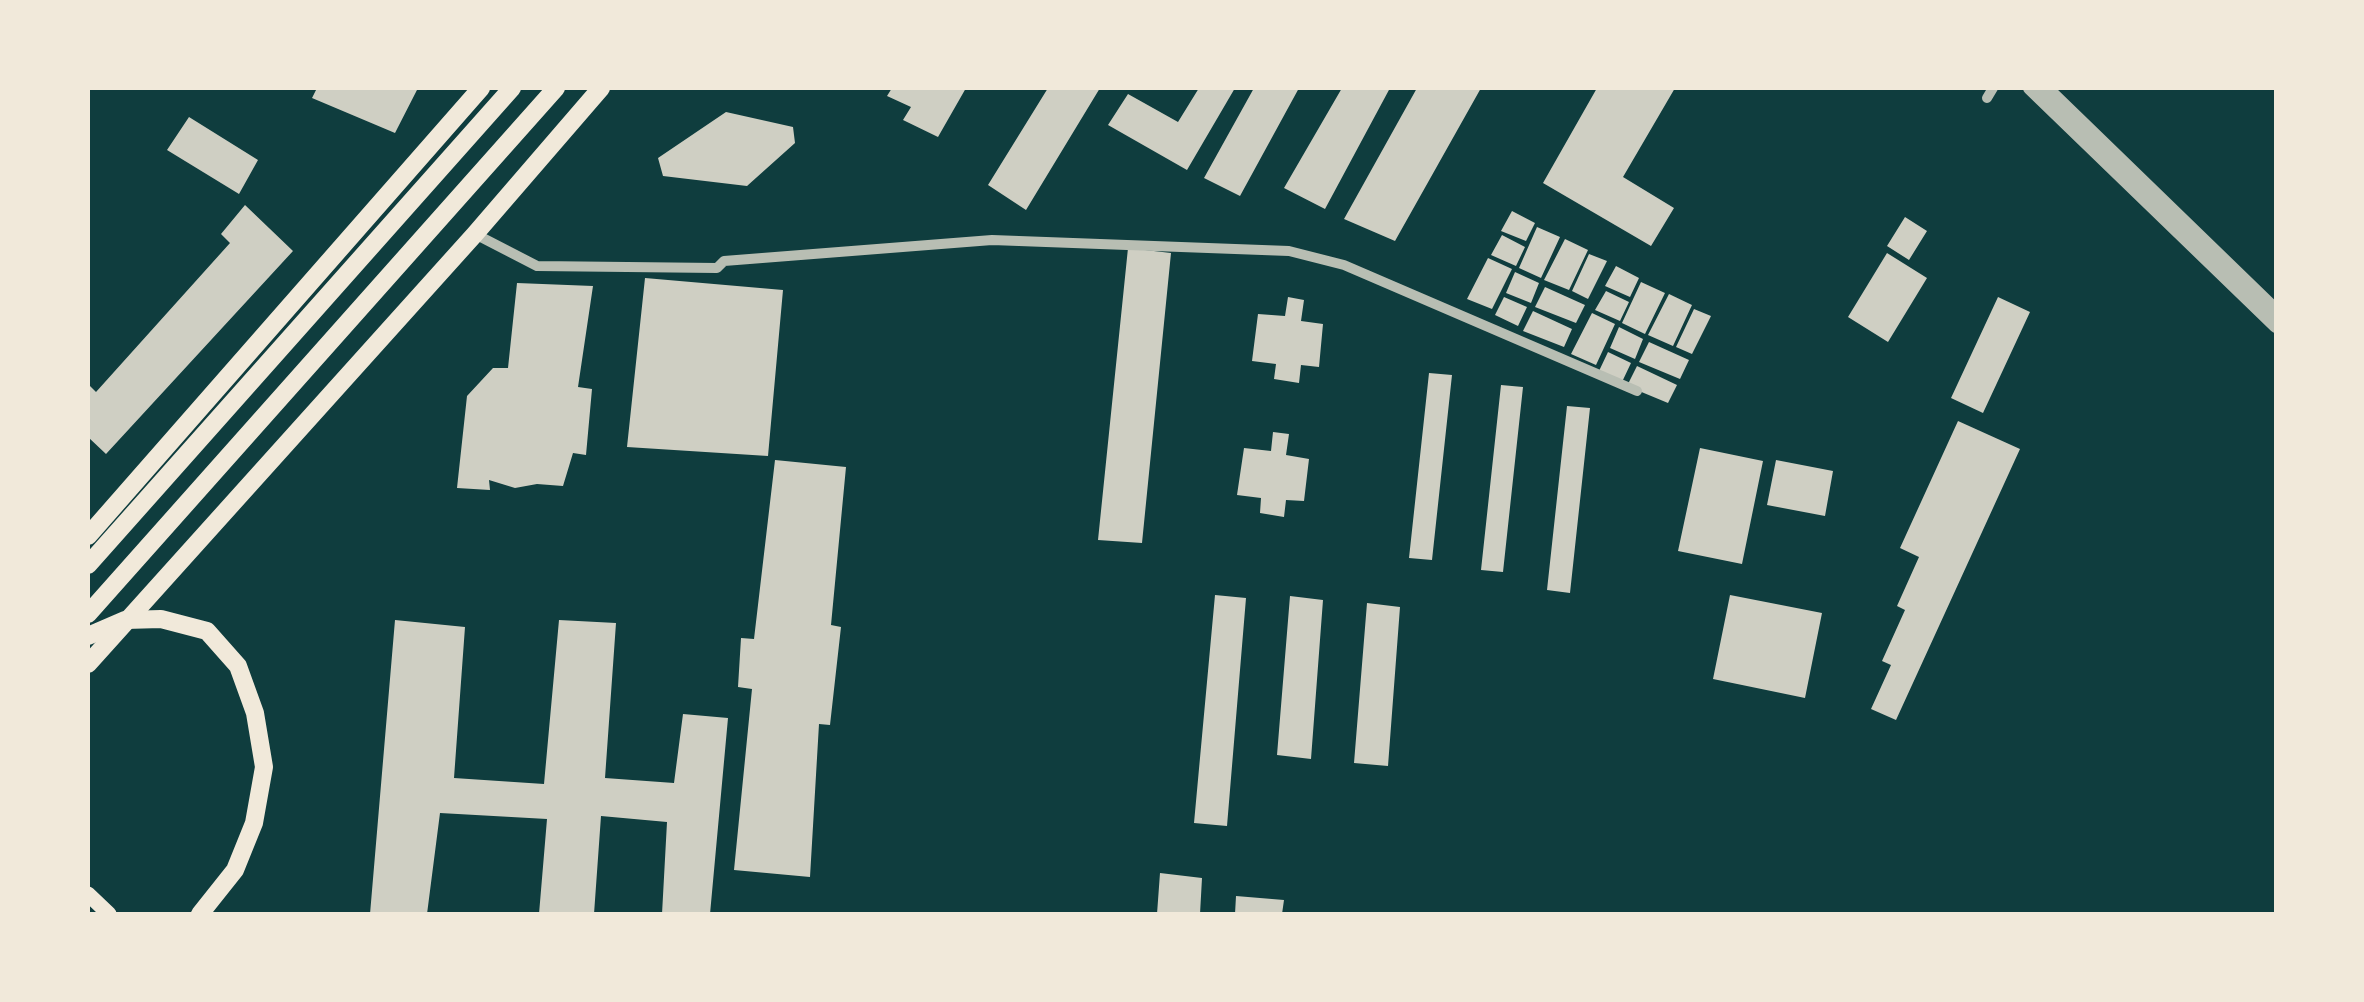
<!DOCTYPE html>
<style>
body{margin:0}
#map{position:relative;width:2364px;height:1002px;overflow:hidden;background:#0f3d3e;font-family:Raleway,sans-serif}
canvas{display:block}
.frame{position:absolute;inset:0;border:90px solid #f1e9da;pointer-events:none}
</style>
<div id="map">
<canvas width="2364" height="1002"></canvas>
<div class="frame"></div>
</div>
<script>
const ctx = document.querySelector('canvas').getContext('2d');
ctx.lineJoin = 'round';
function fillPath(path, color) { ctx.fillStyle = color; ctx.fill(path, 'evenodd'); }
const poly = rows => new Path2D(rows.map(r => 'M' + r).join(''));
function trace(path, color, width, dash) { ctx.strokeStyle = color; ctx.lineWidth = width; ctx.lineCap = dash ? 'butt' : 'round'; ctx.setLineDash(dash || []); ctx.stroke(path); }
const building = poly([
 [317,88,418,88,395,133,312,98],
 [892,88,966,88,938,137,903,120,911,107,887,96],
 [1048,88,1100,88,1026,210,988,185],
 [1199,88,1235,88,1187,170,1108,125,1128,94,1178,122],
 [1254,88,1299,88,1240,196,1204,178],
 [1342,88,1390,88,1325,209,1284,188],
 [1417,88,1481,88,1395,241,1344,219],
 [1597,88,1675,88,1623,177,1674,208,1651,246,1543,183],
 [726,112,793,127,795,143,747,186,663,176,658,158],
 [189,117,258,160,239,194,167,150],
 [245,205,293,251,106,454,88,437,88,384,96,392,230,243,221,234],
 [1512,211,1535,223,1526,241,1501,231],
 [1905,217,1927,231,1909,260,1887,246],
 [1537,227,1560,237,1541,278,1519,268],
 [1502,235,1525,247,1516,266,1491,255],
 [1565,239,1588,250,1569,290,1544,280],
 [1128,248,1171,253,1142,543,1098,540],
 [1887,253,1927,278,1888,342,1848,317],
 [1589,254,1607,261,1588,299,1572,291],
 [1488,258,1512,269,1492,309,1467,299],
 [1616,266,1639,278,1630,297,1605,286],
 [1515,272,1539,283,1531,303,1506,293],
 [645,278,783,290,768,456,627,447],
 [1641,282,1665,293,1645,334,1622,323],
 [517,283,593,286,578,387,592,389,586,455,573,453,563,486,537,484,515,488,489,480,490,490,457,488,467,396,493,368,508,368],
 [1545,287,1585,305,1576,323,1535,307],
 [1606,291,1629,302,1620,321,1595,310],
 [1669,294,1692,305,1673,346,1648,335],
 [1288,297,1304,300,1301,321,1323,324,1319,367,1301,365,1299,383,1274,379,1276,364,1252,361,1258,314,1285,316],
 [1504,297,1527,307,1518,326,1495,315],
 [1998,297,2030,312,1983,413,1951,398],
 [1694,309,1711,316,1692,354,1676,347],
 [1533,311,1572,329,1564,347,1523,331],
 [1592,313,1615,324,1596,365,1571,354],
 [1619,327,1643,339,1635,359,1610,348],
 [1649,342,1689,360,1680,379,1639,362],
 [1608,352,1631,363,1622,382,1599,371],
 [1637,366,1677,385,1668,403,1627,386],
 [1429,373,1452,375,1432,560,1409,558],
 [1501,385,1523,387,1503,572,1481,570],
 [1567,406,1590,408,1570,593,1547,590],
 [1958,421,2020,449,1896,720,1871,709,1891,665,1882,661,1905,610,1897,606,1919,557,1900,548],
 [1273,432,1289,434,1286,455,1309,459,1304,501,1286,500,1284,517,1260,513,1261,498,1237,495,1244,448,1271,451],
 [1700,448,1763,461,1742,564,1678,551],
 [775,460,846,467,831,625,841,627,830,725,819,724,810,877,734,870,752,689,738,687,741,638,754,639],
 [1776,460,1833,471,1825,516,1767,505],
 [1215,595,1246,598,1227,826,1194,823],
 [1730,595,1822,613,1805,698,1713,679],
 [1290,596,1323,600,1311,759,1277,755],
 [1367,603,1400,607,1388,766,1354,763],
 [395,620,465,627,454,778,544,784,559,620,616,623,605,778,674,783,683,714,728,718,710,914,662,914,667,822,601,816,594,914,539,914,547,819,440,813,427,914,370,914],
 [1160,873,1202,878,1200,914,1157,914],
 [1236,896,1284,900,1282,914,1235,914]
]);
const minor = poly([
 [1987,98,1993,88],
 [475,234,537,266,717,268,724,261,992,240,1289,251,1344,265,1637,391]
]);
const tertiary = poly([
 [2030,88,2276,326],
 [2046,88,2276,311]
]);
const secondary = poly([
 [88,894,109,914]
]);
const primary = poly([
 [88,536,481,88],
 [88,664,475,234,601,88]
]);
const trunk = poly([
 [88,565,512,88],
 [88,614,556,88],
 [88,636,125,620,161,619,207,631,238,666,255,713,264,767,254,823,235,870,200,914]
]);
fillPath(building, '#cfcfc3');
trace(minor, '#b8beb3', 10);
trace(tertiary, '#b8beb3', 14);
trace(secondary, '#f1e9da', 15);
trace(primary, '#f1e9da', 18);
trace(trunk, '#f1e9da', 18);
</script>
